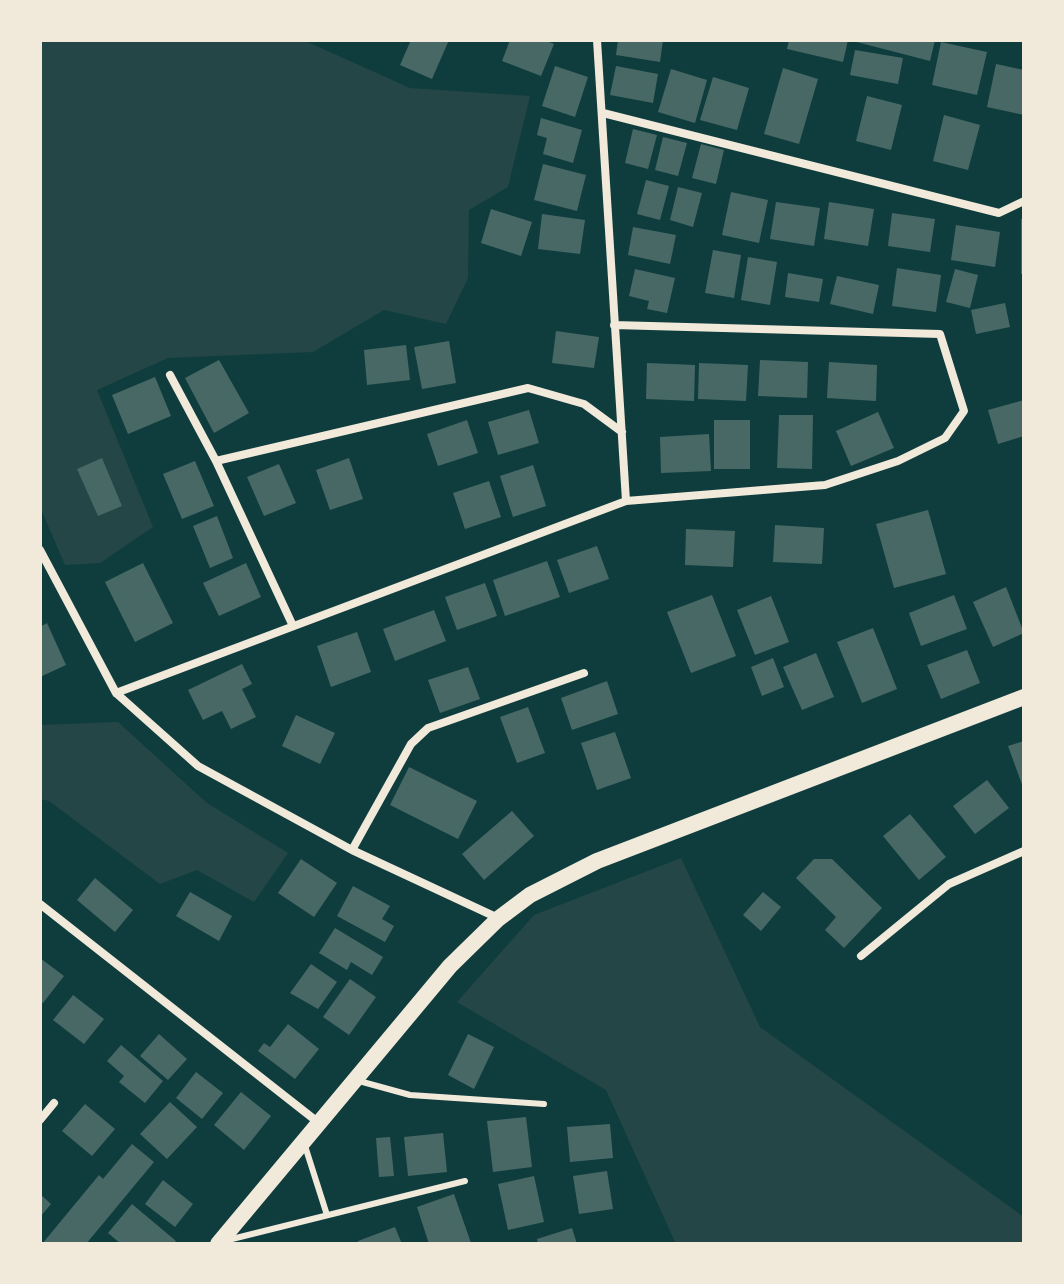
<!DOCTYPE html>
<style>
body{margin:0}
#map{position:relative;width:1064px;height:1284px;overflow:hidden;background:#0f3d3e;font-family:"Archivo Narrow",sans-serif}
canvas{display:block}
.frame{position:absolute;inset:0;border:42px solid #f1e9da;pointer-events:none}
</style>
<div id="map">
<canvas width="1064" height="1284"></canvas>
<div class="frame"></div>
</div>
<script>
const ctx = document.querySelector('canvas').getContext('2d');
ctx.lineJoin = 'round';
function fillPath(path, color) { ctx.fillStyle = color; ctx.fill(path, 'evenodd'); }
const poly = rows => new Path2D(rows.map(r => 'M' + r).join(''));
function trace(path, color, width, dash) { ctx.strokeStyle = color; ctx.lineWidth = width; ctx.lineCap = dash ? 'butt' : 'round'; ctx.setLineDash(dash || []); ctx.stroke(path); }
const green = poly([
 [40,40,303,40,410,88,530,96,508,187,469,210,468,278,446,324,384,310,313,352,168,358,97,390,153,527,100,563,65,565,40,507],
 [118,722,207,803,288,853,254,902,197,870,160,884,49,801,40,799,40,725],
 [681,858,760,1027,1024,1217,1024,1244,676,1244,606,1090,457,1002,534,915]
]);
const building = poly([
 [411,40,449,40,432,79,400,65],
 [510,40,544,40,554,44,541,76,502,61],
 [618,40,663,40,660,62,616,55],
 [789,40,848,40,843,62,787,49],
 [849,40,935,40,930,61],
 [941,42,987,52,977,95,932,85],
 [855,50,903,58,898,84,850,75],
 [996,64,1024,70,1024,115,987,107],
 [555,66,588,77,575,117,542,106],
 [616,66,658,74,653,103,610,95],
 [783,68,818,79,799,144,764,134],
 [671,69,707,80,695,123,658,112],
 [713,77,749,88,737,130,700,120],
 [867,96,902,105,891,150,856,141],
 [944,115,980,125,968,170,933,161],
 [541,118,582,130,573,163,543,154,547,138,537,135],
 [633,129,657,135,648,169,625,163],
 [663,137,687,143,678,176,655,170],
 [701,144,724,150,716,184,692,178],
 [543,164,586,175,577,211,534,200],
 [646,180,669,186,660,220,637,214],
 [678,187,702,193,693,227,670,220],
 [731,192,768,200,759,243,722,235],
 [776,202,820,208,814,246,770,239],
 [829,202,874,209,868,246,824,239],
 [491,209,532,222,521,256,481,243],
 [892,213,935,219,930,252,888,246],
 [542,214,585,220,580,254,538,249],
 [1021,219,1024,219,1024,274,1021,274],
 [956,225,1000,232,995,267,951,260],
 [633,227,676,235,670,264,628,255],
 [713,250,741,255,734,298,705,293],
 [748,257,777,262,770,305,741,300],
 [897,268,941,275,936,312,892,306],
 [635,269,675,278,667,313,647,309,649,301,629,296],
 [955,269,978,275,970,308,946,302],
 [788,273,823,279,819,302,785,297],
 [837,276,879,285,873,314,830,304],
 [1005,303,1010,327,976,334,971,310],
 [556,331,599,337,594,368,552,363],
 [449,341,456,383,422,389,414,347],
 [406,345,410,380,367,385,364,350],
 [219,360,249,413,214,433,185,378],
 [760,360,808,362,807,398,758,396],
 [829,362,877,365,876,401,827,398],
 [647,363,695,365,694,401,646,399],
 [699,363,748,365,746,401,698,399],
 [155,377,171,416,128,434,112,395],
 [1024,400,1024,436,998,444,988,410],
 [529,410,539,443,498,455,488,422],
 [878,412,894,448,851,466,836,431],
 [779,415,813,415,812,469,777,468],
 [467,420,478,453,438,466,427,434],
 [714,420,750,420,750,469,714,469],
 [709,434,711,471,661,473,660,437],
 [102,458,122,506,98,516,77,469],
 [349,458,363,499,330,510,316,470],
 [195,461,214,506,182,519,163,474],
 [279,464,296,503,264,516,247,477],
 [533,465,546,506,513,517,500,476],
 [489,481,501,517,465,529,453,493],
 [928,510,946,574,894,588,876,524],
 [217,516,233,558,210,568,193,526],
 [775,525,824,528,822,564,773,562],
 [686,529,735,531,733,567,685,565],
 [597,546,609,579,569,593,557,560],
 [547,561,560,597,505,616,493,580],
 [143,563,173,623,135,642,105,582],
 [246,563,261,597,219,616,203,583],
 [485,583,497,616,457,630,445,597],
 [1006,587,1024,633,993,647,973,602],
 [712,595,736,656,691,673,667,612],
 [954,595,967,629,921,646,909,613],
 [771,596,789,642,755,655,737,610],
 [434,610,446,641,395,661,383,629],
 [47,623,66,665,40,677,40,627],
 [873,628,897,689,862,703,837,642],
 [357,632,371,672,331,687,317,646],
 [967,650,980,683,941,699,927,665],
 [816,653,834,697,802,710,783,667],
 [773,658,784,687,762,696,751,667],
 [242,664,252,684,242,689,256,717,231,729,222,711,203,720,188,690],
 [468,667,480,699,440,713,428,680],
 [607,681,618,714,572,730,561,698],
 [528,707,545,753,517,763,500,717],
 [296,715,335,733,320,764,282,746],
 [615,732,631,778,597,790,581,743],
 [1024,741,1024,790,1008,746],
 [409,767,477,801,458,839,390,805],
 [987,780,1009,808,975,834,953,806],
 [512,811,534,836,484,880,462,854],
 [910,814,946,857,919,880,883,836],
 [301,859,337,883,314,917,278,893],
 [814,859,832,859,882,908,844,948,825,930,836,917,796,878],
 [95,878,133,910,115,932,77,900],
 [353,886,390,906,382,919,394,926,385,942,337,916],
 [190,892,232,916,219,941,176,916],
 [763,892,781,907,761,931,743,915],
 [335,928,383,957,372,975,351,962,347,970,319,953],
 [40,958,64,976,43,1003,40,1001],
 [311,964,337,982,318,1009,290,993],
 [350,979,376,997,349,1035,323,1017],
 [73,995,104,1019,84,1044,53,1020],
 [288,1024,319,1049,295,1079,258,1051,264,1043,270,1047],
 [159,1034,187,1059,168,1080,140,1056],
 [468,1034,494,1047,474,1089,448,1075],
 [121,1045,163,1081,145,1103,119,1082,124,1076,107,1061],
 [196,1072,223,1093,202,1119,176,1098],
 [241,1092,271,1116,244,1150,214,1125],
 [170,1102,197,1127,167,1159,140,1134],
 [85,1104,115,1129,92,1156,62,1131],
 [526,1117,532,1167,493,1172,487,1121],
 [610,1124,613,1158,570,1162,567,1127],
 [443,1133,447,1172,408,1176,404,1137],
 [390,1137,394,1176,379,1177,376,1138],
 [132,1144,154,1162,86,1244,42,1244,99,1175,103,1179],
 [607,1171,613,1209,579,1214,573,1176],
 [534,1176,544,1222,508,1230,498,1184],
 [163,1180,193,1204,175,1227,145,1204],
 [40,1194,51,1204,40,1217],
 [454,1194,471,1243,429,1244,417,1207],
 [132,1204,176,1241,173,1244,121,1244,108,1233],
 [395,1227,402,1244,359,1244,358,1241],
 [572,1228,577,1244,538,1244,537,1239]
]);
const service = poly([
 [359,1081,410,1095,544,1104],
 [305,1146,327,1215],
 [228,1240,465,1181]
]);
const minor = poly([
 [597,40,626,501],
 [603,113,999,213,1024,201],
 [170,375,216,461,293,626],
 [216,461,528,388,584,404,622,432],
 [40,550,116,693,198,766,352,850,498,918],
 [116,693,626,501,825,485,898,461,945,438,964,411,940,334,614,325],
 [352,850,411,744,428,728,584,673],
 [40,904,319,1123],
 [861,956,949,884,1024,851],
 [40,1120,54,1103]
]);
const secondary = poly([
 [218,1244,450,966,498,919,530,895,597,861,1024,697]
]);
fillPath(green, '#244646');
fillPath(building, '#486865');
trace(service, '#f1e9da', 6);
trace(minor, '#f1e9da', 8);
trace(secondary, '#f1e9da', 16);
</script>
